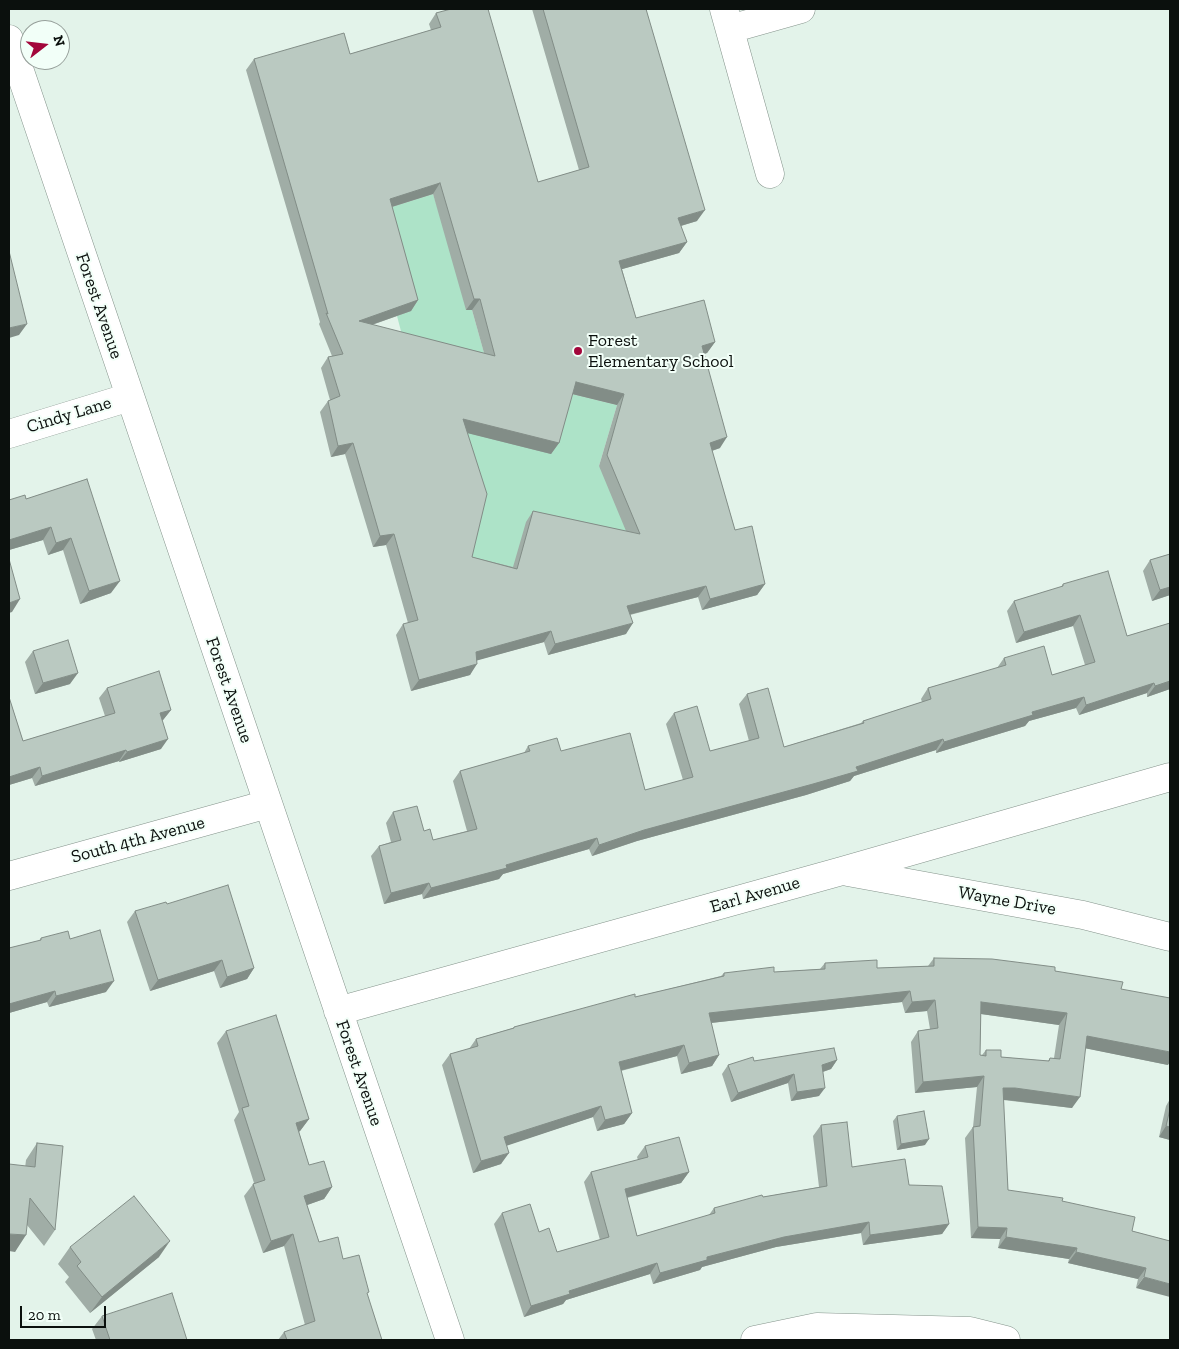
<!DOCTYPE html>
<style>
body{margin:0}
#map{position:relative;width:1179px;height:1349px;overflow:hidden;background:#e3f3ea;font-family:"Zilla Slab",serif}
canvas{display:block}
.frame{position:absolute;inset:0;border:10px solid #0b100d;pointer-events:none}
.north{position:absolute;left:20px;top:20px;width:50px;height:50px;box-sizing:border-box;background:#f2fff8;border:1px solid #969f9a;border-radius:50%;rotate:74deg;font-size:14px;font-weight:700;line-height:20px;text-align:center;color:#0b100d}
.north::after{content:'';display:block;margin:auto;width:18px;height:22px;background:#a3063b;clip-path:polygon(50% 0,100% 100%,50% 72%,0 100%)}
.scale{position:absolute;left:20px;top:1306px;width:86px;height:22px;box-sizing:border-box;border:2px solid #0b100d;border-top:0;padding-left:6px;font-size:15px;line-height:18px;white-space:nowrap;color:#0b100d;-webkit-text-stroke:4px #f2fff8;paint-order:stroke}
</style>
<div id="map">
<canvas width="1179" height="1349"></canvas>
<div class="frame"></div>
<div class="north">N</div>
<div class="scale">20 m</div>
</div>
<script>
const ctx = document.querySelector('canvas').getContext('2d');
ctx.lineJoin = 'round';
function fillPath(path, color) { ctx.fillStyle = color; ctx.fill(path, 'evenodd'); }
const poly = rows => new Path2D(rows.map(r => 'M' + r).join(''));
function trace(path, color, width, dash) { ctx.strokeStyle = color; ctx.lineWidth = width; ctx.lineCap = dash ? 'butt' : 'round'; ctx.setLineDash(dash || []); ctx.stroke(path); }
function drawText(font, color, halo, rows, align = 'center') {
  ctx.font = font + ' "Zilla Slab",serif'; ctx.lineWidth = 4; ctx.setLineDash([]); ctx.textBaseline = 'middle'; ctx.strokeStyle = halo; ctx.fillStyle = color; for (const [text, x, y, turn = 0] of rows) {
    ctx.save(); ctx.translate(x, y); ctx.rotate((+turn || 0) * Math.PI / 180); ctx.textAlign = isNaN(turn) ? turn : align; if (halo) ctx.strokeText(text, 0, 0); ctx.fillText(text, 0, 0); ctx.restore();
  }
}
const green = poly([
 [433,194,472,310,488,367,407,354,397,316,411,310,382,210],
 [568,393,617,405,599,466,638,504,628,544,509,580,465,568,452,429]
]);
const minor = poly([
 [724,9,770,174],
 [730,29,801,9],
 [9,39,450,1340],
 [9,434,130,397],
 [848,872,1083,915,1170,937],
 [9,876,268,804],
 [338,1011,842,871,1170,777],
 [755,1340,817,1327,970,1331,1006,1340]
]);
const wall = poly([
 [532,9,646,9,697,221,681,226,687,242,679,253,622,269,636,318,715,342,707,353,704,354,720,448,712,451,735,530,765,584,757,595,702,610,698,597,630,615,626,634,548,655,544,642,477,660,470,675,411,691,396,635,403,624,408,623,386,545,373,547,345,454,331,457,320,412,328,401,330,400,321,368,328,357,332,356,319,324,320,322,246,70,254,59,350,54,431,30,429,24,436,13,538,182,579,170],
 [433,194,466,310,472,310,484,353,372,325,411,311,418,300,392,207],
 [572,394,617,405,599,466,626,531,533,511,526,522,513,567,472,557,468,433,551,454,559,443],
 [87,479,111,593,80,604,63,550,48,555,43,540,9,550,9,500,26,499],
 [1170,554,1170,595,1152,601,1143,571,1150,560],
 [1063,584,1127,636,1170,623,1170,689,1147,697,1147,693,1079,715,1076,708,1029,721,1025,726,936,753,936,750,854,776,850,781,806,795,637,841,592,856,589,849,503,874,499,879,423,899,422,894,384,904,371,856,379,846,391,842,386,823,393,812,424,831,433,840,467,831,453,781,460,771,524,753,528,746,561,751,645,790,683,780,666,724,674,713,710,751,749,741,739,704,747,694,784,747,861,723,863,721,922,702,921,699,928,688,997,668,1004,658,1052,675,1085,665,1073,626,1016,643,1007,611,1014,601,1061,587],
 [33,651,70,684,35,694,25,662],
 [107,688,171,710,163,720,162,721,161,749,119,762,119,761,35,786,32,778,9,785,9,697,23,741,105,716,99,698],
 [167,904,254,968,247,979,220,988,214,971,150,991,127,922,135,911],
 [41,938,106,992,49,1007,47,1002,9,1013,9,948,39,941],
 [934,958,1055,971,1121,989,1168,1065,1085,1048,1072,1108,1003,1100,1008,1190,1062,1201,1132,1231,1170,1241,1136,1288,1138,1279,1068,1263,1069,1259,998,1248,1000,1239,971,1238,965,1138,973,1127,977,1087,915,1093,911,1042,918,1031,930,1029,927,1011,905,1013,902,1002,711,1023,719,1055,712,1066,681,1074,677,1056,621,1071,632,1113,624,1124,597,1131,593,1117,507,1145,501,1164,473,1173,442,1065,450,1054,469,1049,476,1039,513,1028,514,1027,721,976,724,973,774,972,820,969,825,963,877,968,928,966],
 [981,1014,1059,1025,1054,1058,1050,1058,1048,1061,1001,1057,986,1050,982,1055,980,1055],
 [226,1031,309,1119,300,1131,299,1132,309,1165,332,1187,324,1199,307,1205,319,1242,343,1259,367,1295,382,1340,278,1340,284,1332,305,1325,284,1246,263,1253,244,1196,254,1183,234,1120,239,1112,217,1043],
 [837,1060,831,1069,823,1072,819,1096,791,1101,788,1083,731,1102,722,1074,728,1065,754,1061],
 [1170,1099,1170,1140,1159,1137,1166,1106],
 [897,1116,925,1145,897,1150,893,1121],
 [821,1125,852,1167,909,1185,949,1224,942,1234,863,1245,861,1233,776,1247,702,1267,700,1270,653,1284,650,1274,566,1300,563,1304,524,1317,494,1224,502,1213,539,1232,557,1252,600,1240,584,1182,591,1172,638,1160,637,1157,645,1146,689,1172,681,1183,627,1198,637,1236,709,1215,714,1208,763,1197,819,1187,813,1136],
 [37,1143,55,1230,44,1246,27,1225,15,1252,26,1160],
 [70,1247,159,1257,90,1313,65,1282,69,1277,58,1264],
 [102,1316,187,1340,96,1340,92,1329]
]);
const shadedWall = poly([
 [440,183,433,194,382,210,390,199],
 [705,210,697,221,670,229,678,218],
 [687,242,679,253,612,272,619,261],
 [474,299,480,299,472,310,466,310],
 [418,300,411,311,351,332,359,321],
 [27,324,19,335,9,338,9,328],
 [715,342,707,353,694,357,702,346],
 [576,382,624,394,617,405,568,393],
 [463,419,559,443,551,454,455,430],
 [727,437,720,448,702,454,710,443],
 [353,443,345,454,331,457,338,446],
 [51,527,43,540,9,550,9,540],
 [394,534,386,545,373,547,380,536],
 [71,538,63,550,48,555,56,543],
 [120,581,111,593,80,604,89,591],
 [765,584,757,595,702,610,710,599],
 [706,586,698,597,620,617,627,606],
 [1170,587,1170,595,1152,601,1160,590],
 [20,599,12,612,9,613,9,603],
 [1080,615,1073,626,1016,643,1024,632],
 [633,623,626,634,548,655,555,644],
 [551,631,544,642,468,663,476,652],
 [477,664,470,675,411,691,419,680],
 [78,673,70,684,35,694,43,683],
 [1170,681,1170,689,1147,697,1155,686],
 [1154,683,1147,693,1079,715,1086,705],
 [1084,697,1076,708,1029,721,1025,726,936,753,944,742,1032,712],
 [171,710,163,720,152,724,160,713],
 [168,739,161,749,119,762,127,752],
 [943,739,936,750,854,776,850,781,806,795,637,841,592,856,599,845,644,830,856,767],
 [126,750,119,761,35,786,42,776],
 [40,767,32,778,9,785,9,777],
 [597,838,589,849,503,874,499,879,423,899,431,888,506,865],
 [429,883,422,894,384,904,391,893],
 [222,960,214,971,150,991,158,980],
 [254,968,247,979,220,988,227,977],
 [114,981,106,992,49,1007,56,996],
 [55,991,47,1002,9,1013,9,1004],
 [910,991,902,1002,701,1024,709,1013],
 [935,1000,927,1011,905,1013,912,1002],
 [981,1002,1067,1013,1059,1025,974,1013],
 [1087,1036,1170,1052,1170,1062,1168,1065,1079,1047],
 [684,1045,677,1056,611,1073,619,1062],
 [719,1055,712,1066,681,1074,689,1063],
 [837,1060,831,1069,816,1074,822,1065],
 [794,1074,788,1083,731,1102,738,1093],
 [984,1076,977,1087,915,1093,923,1082],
 [825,1088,819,1096,791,1101,797,1092],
 [1003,1088,1015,1088,1080,1097,1072,1108,1007,1100,995,1100],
 [601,1106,593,1117,497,1149,504,1137],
 [632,1113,624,1124,597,1131,605,1120],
 [309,1119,300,1131,288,1135,296,1123],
 [1166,1126,1170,1127,1170,1140,1159,1137],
 [929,1139,925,1145,897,1150,901,1144],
 [509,1153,501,1164,473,1173,481,1161],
 [689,1172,681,1183,617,1200,625,1189],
 [332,1187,324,1199,296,1209,304,1196],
 [869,1222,861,1233,776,1247,702,1267,700,1270,653,1284,660,1273,707,1257,784,1237],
 [949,1224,942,1234,863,1245,870,1235],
 [978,1227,1007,1228,1000,1239,971,1238],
 [9,1234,26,1235,15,1252,9,1251],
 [293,1234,284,1246,263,1253,271,1241],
 [1006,1237,1077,1248,1069,1259,998,1248],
 [170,1241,159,1257,90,1313,102,1297],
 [1076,1252,1146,1268,1138,1279,1068,1263],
 [657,1263,650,1274,566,1300,563,1304,524,1317,531,1306,569,1291],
 [1144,1277,1170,1284,1170,1297,1136,1288]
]);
const building = poly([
 [451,9,488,9,538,182,589,167,543,9,646,9,705,210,678,218,687,242,619,261,636,318,704,300,715,342,702,346,727,437,710,443,735,530,752,526,765,584,710,599,706,586,627,606,633,623,555,644,551,631,476,652,477,664,419,680,403,624,418,620,394,534,380,536,353,443,338,446,328,401,340,396,328,357,343,354,326,313,328,314,254,59,344,33,350,54,441,27,436,13,451,9],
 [440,183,474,299,480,299,495,356,359,321,418,300,390,199,440,183],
 [576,382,624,394,607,455,640,534,533,511,517,569,472,557,487,494,463,419,559,443,576,382],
 [9,251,27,324,9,328,9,251],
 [87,479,120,581,89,591,71,538,56,543,51,527,9,540,9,500,25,495,26,499,87,479],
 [1170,554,1170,587,1160,590,1150,560,1170,554],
 [9,559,20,599,9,603,9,559],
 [1108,571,1127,636,1170,623,1170,681,1155,686,1154,683,1086,705,1084,697,1032,712,1033,715,944,742,943,739,856,767,858,771,813,784,644,830,599,845,597,838,506,865,507,868,431,888,429,883,391,893,379,846,401,840,393,812,417,806,424,831,430,829,433,840,477,829,460,771,530,751,528,746,557,738,561,751,630,733,645,790,693,777,674,713,697,706,710,751,759,738,747,694,768,688,784,747,864,723,863,721,931,699,928,688,1006,665,1004,658,1044,646,1052,675,1095,662,1080,615,1024,632,1014,601,1063,586,1063,584,1108,571],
 [68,640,78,673,43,683,33,651,68,640],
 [159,671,171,710,160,713,168,739,127,752,126,750,42,776,40,767,9,777,9,697,23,741,115,713,107,688,159,671],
 [228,885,254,968,227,977,222,960,158,980,135,911,166,902,167,904,228,885],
 [100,930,114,981,56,996,55,991,9,1004,9,948,41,940,41,938,68,931,70,939,100,930],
 [934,958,992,959,1055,967,1055,971,1123,982,1121,989,1170,998,1170,1052,1087,1036,1080,1097,1015,1088,1003,1088,1008,1190,1063,1198,1062,1201,1135,1217,1132,1231,1170,1241,1170,1284,1144,1277,1146,1268,1076,1252,1077,1248,1006,1237,1007,1228,978,1227,973,1127,980,1126,984,1076,923,1082,918,1031,938,1028,935,1000,912,1002,910,991,709,1013,719,1055,689,1063,684,1045,619,1062,632,1113,605,1120,601,1106,504,1137,509,1153,481,1161,450,1054,478,1046,476,1039,514,1028,514,1027,635,994,635,997,724,976,724,973,774,967,774,972,825,969,825,963,877,960,877,968,934,966,934,958],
 [981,1002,1067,1013,1060,1059,1050,1058,1049,1061,1001,1057,1001,1050,986,1050,986,1056,980,1055,981,1002],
 [276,1015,309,1119,296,1123,309,1165,324,1161,332,1187,304,1196,319,1242,338,1237,343,1259,359,1255,369,1292,367,1293,382,1340,287,1340,284,1332,315,1321,293,1234,271,1241,253,1184,265,1180,242,1108,249,1106,226,1031,276,1015],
 [834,1048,837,1060,822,1065,825,1088,797,1092,794,1074,738,1093,728,1065,753,1057,754,1061,834,1048],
 [1170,1109,1170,1127,1166,1126,1170,1109],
 [924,1111,929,1139,901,1144,897,1116,924,1111],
 [847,1122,852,1167,905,1159,909,1185,942,1186,949,1224,870,1235,869,1222,784,1237,707,1257,707,1260,660,1273,657,1263,569,1291,570,1294,531,1306,502,1213,530,1204,539,1232,549,1228,557,1252,609,1237,591,1172,648,1157,645,1146,679,1137,689,1172,625,1189,637,1236,715,1213,714,1208,762,1195,763,1197,827,1186,821,1125,847,1122],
 [37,1143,63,1146,55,1230,30,1198,26,1235,9,1234,9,1164,35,1167,37,1143],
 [134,1196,170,1241,102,1297,77,1266,81,1262,70,1247,134,1196],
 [172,1293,187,1340,110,1340,102,1316,172,1293]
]);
const markers = [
 [578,351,5,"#a3063b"]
];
const streetNames = [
 ["Forest Avenue",99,306,71],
 ["Cindy Lane",69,415,-17],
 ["Forest Avenue",229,690,71],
 ["South 4th Avenue",138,840,-15],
 ["Earl Avenue",755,895,-16],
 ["Wayne Drive",1007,901,10],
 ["Forest Avenue",359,1073,71]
];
const poiNames = [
 ["Forest",588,341],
 ["Elementary School",588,362]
];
fillPath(green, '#ade3c8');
trace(minor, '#85948c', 29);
trace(minor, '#fff', 28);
fillPath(wall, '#a0ada6');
fillPath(shadedWall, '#828d87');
fillPath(building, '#bac9c1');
trace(building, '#828d87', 1);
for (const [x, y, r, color] of markers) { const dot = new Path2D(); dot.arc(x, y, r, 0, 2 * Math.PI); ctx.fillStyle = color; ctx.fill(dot); trace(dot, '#f2fff8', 2); }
drawText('18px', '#0b100d', '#f2fff8', streetNames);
drawText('18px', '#0b100d', '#f2fff8', poiNames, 'left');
</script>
